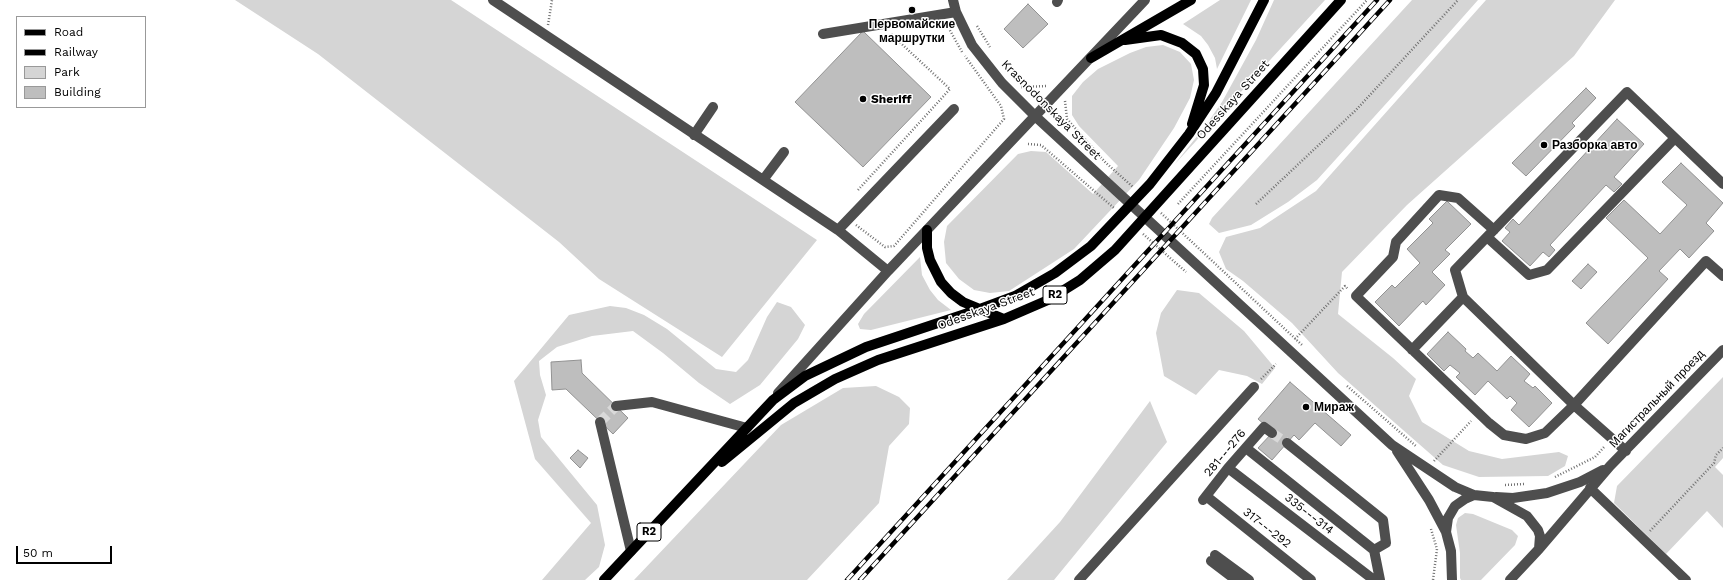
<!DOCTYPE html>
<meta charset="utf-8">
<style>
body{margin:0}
#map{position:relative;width:1723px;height:580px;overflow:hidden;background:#fff;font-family:"Work Sans",sans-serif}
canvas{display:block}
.legend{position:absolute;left:16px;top:16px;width:130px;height:92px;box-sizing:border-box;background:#fff;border:1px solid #999;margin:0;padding:5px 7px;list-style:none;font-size:12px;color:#000}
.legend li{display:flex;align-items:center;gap:8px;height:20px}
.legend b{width:20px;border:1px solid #999}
.scale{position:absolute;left:16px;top:546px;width:96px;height:18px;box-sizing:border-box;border:2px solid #000;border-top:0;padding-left:5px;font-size:12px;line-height:14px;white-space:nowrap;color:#000;-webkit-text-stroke:3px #fff;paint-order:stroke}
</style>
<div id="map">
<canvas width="1723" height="580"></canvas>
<ul class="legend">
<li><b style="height:5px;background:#000"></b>Road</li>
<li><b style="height:5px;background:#000"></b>Railway</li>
<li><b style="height:11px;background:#d5d5d5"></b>Park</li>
<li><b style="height:11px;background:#bebebe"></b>Building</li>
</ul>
<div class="scale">50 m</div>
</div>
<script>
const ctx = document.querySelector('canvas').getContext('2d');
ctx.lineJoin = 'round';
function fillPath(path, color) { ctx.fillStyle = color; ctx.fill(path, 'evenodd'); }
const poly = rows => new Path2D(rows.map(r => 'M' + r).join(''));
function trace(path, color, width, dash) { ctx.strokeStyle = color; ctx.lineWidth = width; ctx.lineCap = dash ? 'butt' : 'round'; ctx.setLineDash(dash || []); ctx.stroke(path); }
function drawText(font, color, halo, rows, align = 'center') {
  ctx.font = font + ' "Work Sans",sans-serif'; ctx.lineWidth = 3; ctx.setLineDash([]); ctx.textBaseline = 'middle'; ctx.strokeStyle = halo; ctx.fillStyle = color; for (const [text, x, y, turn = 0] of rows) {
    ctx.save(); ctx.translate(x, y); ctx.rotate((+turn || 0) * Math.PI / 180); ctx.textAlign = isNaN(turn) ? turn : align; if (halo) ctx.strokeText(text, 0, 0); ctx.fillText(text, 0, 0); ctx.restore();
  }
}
const green = poly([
 [235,0,451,0,817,240,722,357,599,279,559,242,318,54],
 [1220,0,1251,0,1217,69,1215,58,1208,45,1201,36,1183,24],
 [1274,0,1325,0,1174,165,1206,125,1222,102,1256,40],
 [1412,0,1478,0,1393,96,1317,180,1288,202,1251,225,1219,233,1209,224,1212,218],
 [1486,0,1615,0,1574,56,1407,205,1342,272,1338,314,1393,358,1416,379,1409,396,1422,422,1469,451,1502,459,1559,452,1568,456,1565,466,1548,476,1479,477,1443,465,1338,373,1292,323,1243,281,1226,269,1219,252,1226,237,1260,228,1316,191],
 [1163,45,1180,52,1191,64,1194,80,1190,98,1174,128,1139,180,1074,249,1009,291,990,293,974,290,959,279,946,263,944,242,947,226,1018,154,1031,151,1046,152,1093,194,1118,166,1079,126,1072,115,1072,96,1083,82,1098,69,1130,53,1146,47],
 [920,257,922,275,930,290,938,300,951,310,871,330,860,329,858,324,864,314],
 [1177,290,1199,293,1244,331,1275,368,1262,384,1247,376,1219,370,1196,395,1164,376,1156,333,1161,313],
 [777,302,791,307,805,325,798,339,760,385,730,404,699,383,663,353,633,331,592,336,557,347,539,361,540,375,546,395,538,420,541,437,597,505,605,545,599,567,585,580,542,580,591,523,535,459,514,381,569,315,610,306,626,308,644,315,667,329,716,369,736,372,748,360,767,317],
 [1723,377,1723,458,1715,467,1723,475,1723,528,1707,511,1666,554,1614,503,1617,486],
 [876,386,899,397,910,408,909,424,889,446,879,503,807,580,634,580,781,425,843,388],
 [1150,401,1167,442,1054,580,1007,580,1060,522],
 [1465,513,1473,514,1512,530,1518,536,1515,545,1481,580,1461,580,1460,578,1460,553,1456,525,1458,518]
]);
const building = poly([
 [1028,4,1048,24,1023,48,1004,29,1028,4],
 [863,31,931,97,863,167,795,102,863,31],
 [1586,88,1596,98,1572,123,1575,126,1526,176,1512,163,1586,88],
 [1617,119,1644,144,1614,177,1622,184,1614,192,1606,185,1550,245,1555,250,1549,257,1543,252,1530,266,1502,241,1510,232,1505,228,1513,219,1519,225,1617,119],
 [1681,163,1723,203,1706,223,1714,231,1689,258,1680,249,1659,271,1668,279,1608,344,1586,323,1648,258,1606,218,1624,200,1660,234,1687,205,1662,182,1681,163],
 [1447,201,1471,224,1445,250,1450,254,1432,272,1445,285,1426,305,1423,301,1399,326,1375,302,1392,285,1395,288,1420,263,1407,249,1433,223,1429,219,1447,201],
 [1588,264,1597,272,1581,289,1572,281,1588,264],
 [1448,332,1466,349,1465,351,1473,358,1478,353,1497,371,1511,356,1530,374,1524,381,1533,388,1535,386,1552,403,1529,427,1511,410,1517,403,1510,396,1507,399,1488,381,1475,395,1456,377,1460,373,1450,365,1444,371,1427,354,1448,332],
 [581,360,582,373,628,418,613,434,566,389,552,390,551,362,581,360],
 [1290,382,1351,435,1341,446,1315,423,1299,440,1294,435,1272,460,1258,448,1273,432,1258,419,1290,382],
 [578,450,588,458,580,468,570,458,578,450]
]);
const minorTunnel = poly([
 [600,422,616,406],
 [1272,433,1287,443]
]);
const path = poly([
 [548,25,552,0],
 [947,25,962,52],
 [977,26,990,47],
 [1021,87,1048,86],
 [1065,101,1067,119,1106,163,1133,187],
 [1028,144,1041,145,1114,208],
 [858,190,950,89,891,34],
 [1178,204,1367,0],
 [1256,204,1356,110,1458,0],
 [1161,213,1302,345],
 [856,225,885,247,894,246,1004,119,1001,106,965,56],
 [1143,234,1186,272],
 [1295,339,1345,286,1348,289],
 [1261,379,1276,364],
 [1347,386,1417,447],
 [1434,461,1471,421],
 [1555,477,1595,457,1605,446],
 [1505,485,1524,484],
 [1431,529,1437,549,1433,580],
 [1650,531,1714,463,1716,455,1723,448]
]);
const minor = poly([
 [493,0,838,230,888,271],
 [953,0,956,12,972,45,1002,83,1035,116,1392,445,1455,487,1474,495,1493,497,1527,516,1538,530,1540,536,1539,549,1510,580],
 [1057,2,1058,0],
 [823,34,956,12],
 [694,135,713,107],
 [763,180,784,152],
 [838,230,954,109],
 [1494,230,1458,198,1439,195,1396,242,1393,257,1356,296,1489,423,1504,435,1526,439,1545,433,1574,405,1706,261,1723,276],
 [1487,237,1529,275,1547,270,1675,138],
 [1463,297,1455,270,1627,92,1723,184],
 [1412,350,1463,297,1574,405,1626,451],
 [778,393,888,271,1145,0],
 [616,406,652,402,747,428],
 [600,422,631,551],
 [1287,443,1383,520,1386,543,1374,550],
 [1246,448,1374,550,1380,580],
 [1397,451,1429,500,1446,532,1451,551,1452,580],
 [1228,468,1374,580],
 [1590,488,1686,580],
 [1206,496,1311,580],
 [1496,497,1513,498,1547,493,1580,482,1603,470],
 [1203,500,1228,468,1264,427,1272,433],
 [1446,532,1448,518,1455,506,1465,499,1474,495],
 [1539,549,1610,466,1723,350],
 [1215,555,1249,580],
 [1211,561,1236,580],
 [1079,580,1254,387]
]);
const major = poly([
 [1125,40,1161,35,1182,43,1196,54,1203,69,1204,85,1192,124],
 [1091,58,1191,0],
 [927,230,927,248,930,260,941,282,951,293,963,302,1004,319],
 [722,462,794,403,835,379,878,360,1004,319,1048,300,1080,280,1115,250,1341,0],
 [604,580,773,400,805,376,866,347,980,309,1015,296,1055,273,1091,246,1150,184,1189,134,1216,93,1264,0]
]);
const rail = poly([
 [847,580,1377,0],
 [860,580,1390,0]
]);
const markers = [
 [912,10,4,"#000"],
 [863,99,4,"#000"],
 [1544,145,4,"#000"],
 [1306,407,4,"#000"]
];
const shields = [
 [1055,295,24],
 [649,532,24]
];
const shieldNames = [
 ["R2",1055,295],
 ["R2",649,532]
];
const poiNames = [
 ["Первомайские",912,24,"center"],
 ["маршрутки",912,38,"center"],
 ["Sheriff",871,99],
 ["Разборка авто",1552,145],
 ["Мираж",1314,407]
];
const streetNames = [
 ["Odesskaya Street",1233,100,-48],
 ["Krasnodonskaya Street",1051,110,45],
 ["Odesskaya Street",986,309,-20],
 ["Магистральный проезд",1657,399,-46],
 ["281---276",1225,453,-50],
 ["335---314",1309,514,38],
 ["317---292",1267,528,38]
];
fillPath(green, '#d5d5d5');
fillPath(building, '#bebebe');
trace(building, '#929292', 1);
trace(minorTunnel, '#d9d9d9', 10, [10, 5]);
trace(path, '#707070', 2.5, [1, 2]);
trace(minor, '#4e4e4e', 10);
trace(major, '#000', 10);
trace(rail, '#000', 4.5);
trace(rail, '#fff', 3, [9]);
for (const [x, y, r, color] of markers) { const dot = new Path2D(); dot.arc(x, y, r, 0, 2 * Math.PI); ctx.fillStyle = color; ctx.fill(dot); trace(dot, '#fff', 1.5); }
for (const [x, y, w] of shields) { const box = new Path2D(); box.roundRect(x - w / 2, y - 9, w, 18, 3); ctx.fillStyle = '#fff'; ctx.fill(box); trace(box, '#000', 1); }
drawText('bold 11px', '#000', null, shieldNames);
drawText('bold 12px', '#000', '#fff', poiNames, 'left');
drawText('12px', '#000', '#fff', streetNames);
</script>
